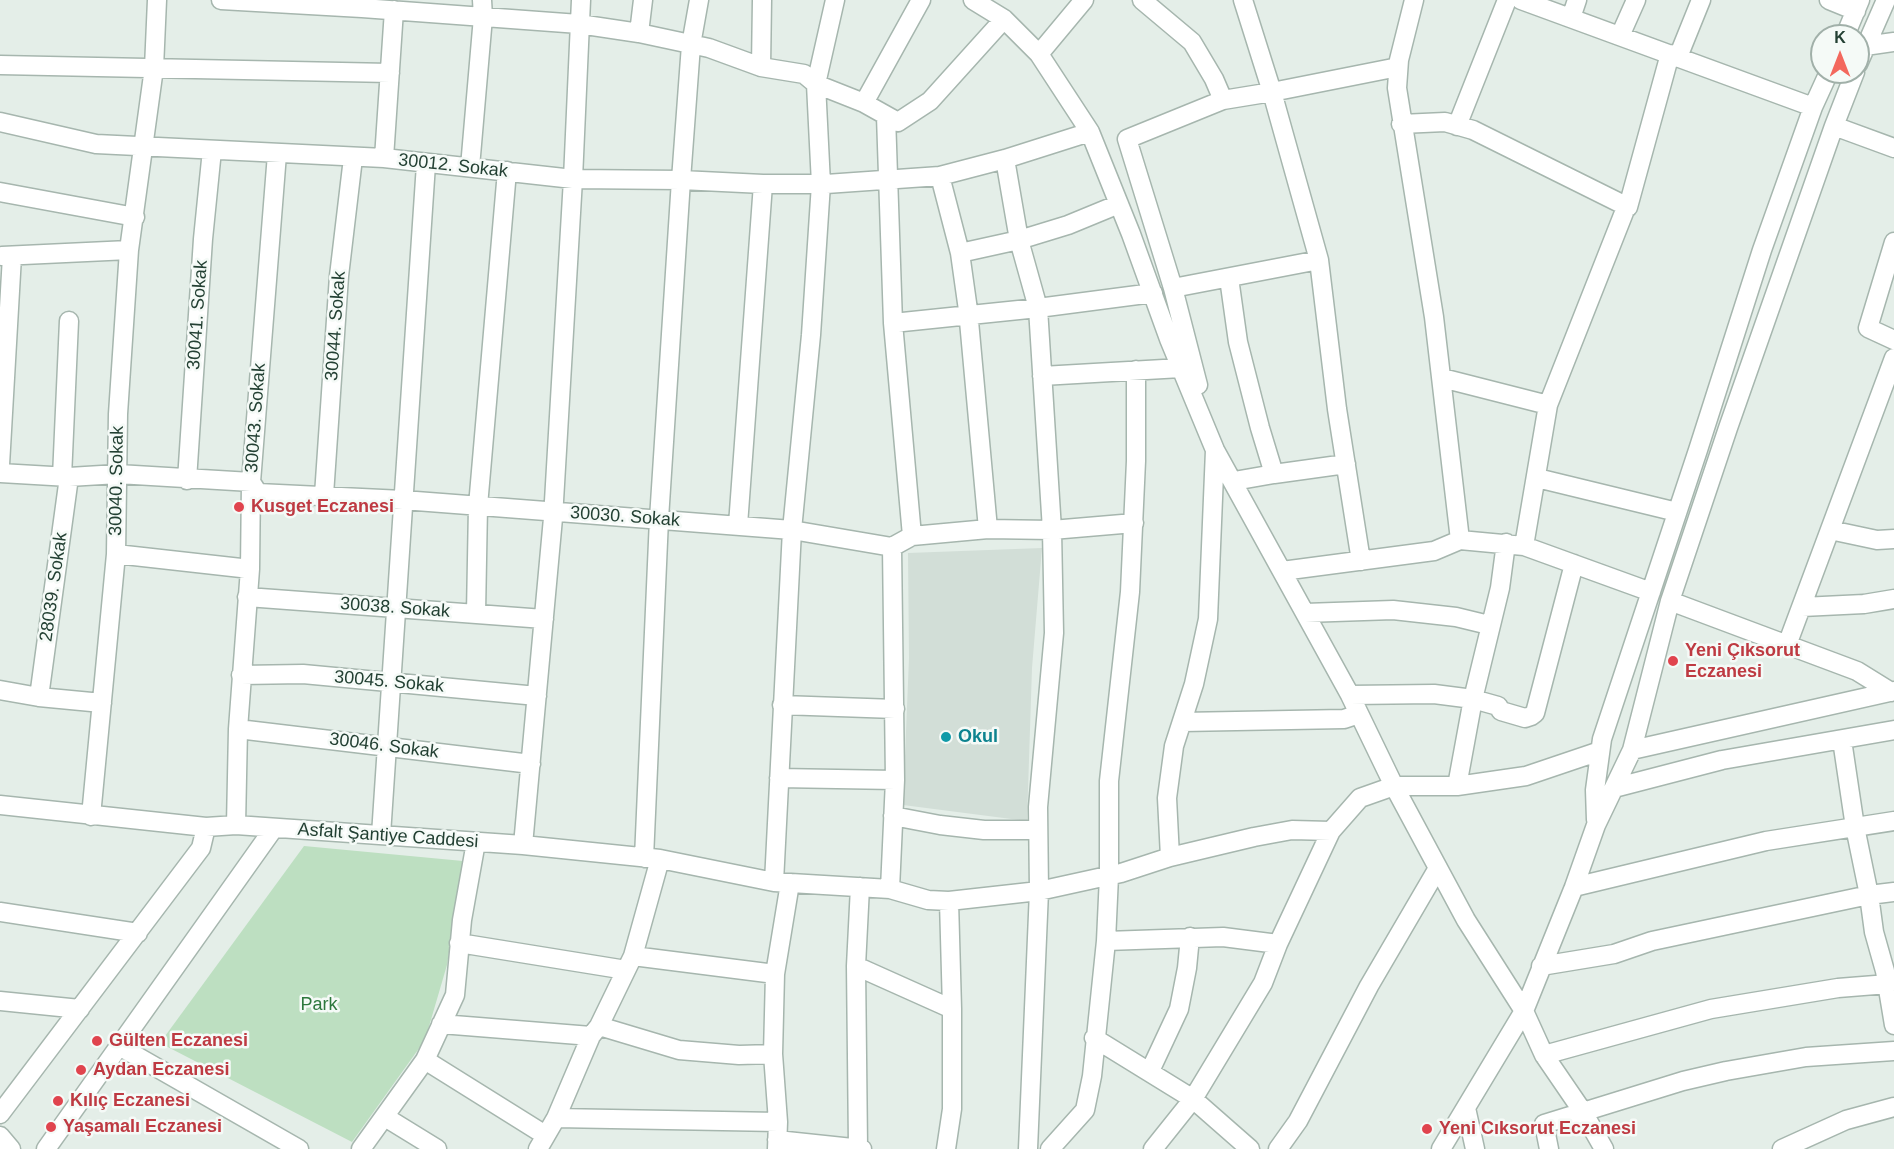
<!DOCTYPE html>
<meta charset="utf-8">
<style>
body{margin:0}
#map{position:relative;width:1894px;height:1149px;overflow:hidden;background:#e4eee8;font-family:Helvetica,sans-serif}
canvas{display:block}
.north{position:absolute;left:1810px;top:24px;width:60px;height:60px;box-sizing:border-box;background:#f5faf7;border:2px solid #a1b0a9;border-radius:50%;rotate:0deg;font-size:16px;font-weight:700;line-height:24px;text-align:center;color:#234033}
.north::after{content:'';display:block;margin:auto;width:21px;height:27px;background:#f3685d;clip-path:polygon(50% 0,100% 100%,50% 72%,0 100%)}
</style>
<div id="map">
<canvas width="1894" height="1149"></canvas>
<div class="north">K</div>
</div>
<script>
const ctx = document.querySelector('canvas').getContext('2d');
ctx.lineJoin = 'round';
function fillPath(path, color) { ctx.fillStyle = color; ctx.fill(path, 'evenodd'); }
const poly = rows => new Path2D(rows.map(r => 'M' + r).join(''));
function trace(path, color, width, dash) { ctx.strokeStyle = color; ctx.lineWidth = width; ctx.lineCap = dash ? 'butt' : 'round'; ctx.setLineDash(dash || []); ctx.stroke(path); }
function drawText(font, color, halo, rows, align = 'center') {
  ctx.font = font + ' Helvetica,sans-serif'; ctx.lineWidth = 5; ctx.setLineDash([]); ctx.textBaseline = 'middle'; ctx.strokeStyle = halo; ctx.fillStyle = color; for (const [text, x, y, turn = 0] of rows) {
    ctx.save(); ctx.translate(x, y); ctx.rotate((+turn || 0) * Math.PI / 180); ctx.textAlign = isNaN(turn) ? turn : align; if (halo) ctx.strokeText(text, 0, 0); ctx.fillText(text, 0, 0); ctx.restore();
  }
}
const built = poly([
 [1042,548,1032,668,1027,821,903,805,909,658,908,553]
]);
const green = poly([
 [304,846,463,861,447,965,425,1040,352,1142,160,1043]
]);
const minor = poly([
 [221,0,362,8,579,24,639,33,709,48,761,67,804,74,816,84,821,184,811,335,792,530,774,882],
 [835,0,816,84,864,103,898,122,930,101,1004,19],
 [973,0,1004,19,1039,54,1090,132,1131,234,1169,339,1215,450,1350,695,1394,786,1466,920,1524,1011,1544,1055,1583,1112,1604,1149],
 [1142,0,1192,42,1214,79,1223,100],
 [1243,0,1272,92,1319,260,1337,409,1361,561],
 [1414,0,1399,60,1397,88,1434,317,1460,540,1524,546,1651,592],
 [1521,0,1813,107],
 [1829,0,1856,11],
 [1571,18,1577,0],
 [639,33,643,0],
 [1620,36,1636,0],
 [1845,36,1860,0],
 [1865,46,1894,42],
 [1039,54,1084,0],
 [1678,57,1701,0],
 [1858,64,1886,0],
 [0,65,390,73],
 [761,67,762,0],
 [864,103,921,0],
 [886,116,893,323,912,536],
 [0,122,96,144,384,158,573,179,681,180,763,184,826,184,940,176,1005,159,1090,132],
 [1401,124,1445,122,1473,130,1628,207],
 [1457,126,1507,0],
 [1834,126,1894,148],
 [384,158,394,10],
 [1005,159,1019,240,1038,308,1052,530,1054,633,1038,807,1039,891,1028,1149],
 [470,167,483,17,482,0],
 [940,176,960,253,968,310,988,529],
 [0,192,135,217],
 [1894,242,1868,328,1894,340],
 [960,253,1019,240,1068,225,1119,204],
 [2,256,129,250],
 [1229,278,1238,342,1260,428,1274,474],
 [1173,288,1319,260],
 [893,323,1038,308,1153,293],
 [1042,376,1181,368],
 [1442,378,1548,405],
 [1198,385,1173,288,1127,139,1223,100,1272,92,1398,67],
 [0,465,12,256],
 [0,473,69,477,118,474,251,482,258,493,403,500,792,530,892,547,912,536,988,529,1052,530,1134,523],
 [62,477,69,321],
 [1537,478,1677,512],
 [187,480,203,239,212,150],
 [1234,481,1274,474,1346,464],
 [324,495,339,276,353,158],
 [738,525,763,184],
 [1830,530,1877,540,1894,539],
 [1524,546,1548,405,1625,210,1628,207,1670,54],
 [892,547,895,780,890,889,928,900,949,901,1039,891,1121,873,1170,857,1254,837,1292,830,1331,831],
 [116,554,250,569],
 [1282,571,1434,551,1460,540],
 [247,597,544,619],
 [1670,601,1857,671,1891,692],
 [1802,607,1864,604,1894,599],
 [476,613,478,506,507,171],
 [1305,613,1393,610,1456,617,1489,625],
 [1787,645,1894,358],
 [241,675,303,674,537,696],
 [0,690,39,697,102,703],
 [1350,695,1434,694,1473,699,1498,706,1501,711,1525,718,1531,716,1535,713,1574,564],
 [39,697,69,477],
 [782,705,895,709],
 [1182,722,1344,719,1359,714],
 [238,729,531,764],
 [1842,740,1855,827,1869,895,1874,932,1885,971,1894,1025],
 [1632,750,1894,691],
 [779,778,895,780],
 [1457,786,1473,699,1500,588,1506,543],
 [1614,788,1722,760,1894,730],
 [0,805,206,827,236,825,523,845,660,859,774,882,890,889],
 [91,816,116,554,118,414,129,250,154,68,157,0],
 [893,816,940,825,984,830,1037,830],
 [1596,820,1595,790,1602,739,1698,450,1762,250,1813,107,1829,72],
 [236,825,238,729,250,569,251,482,277,154],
 [381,835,426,164],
 [523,845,553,518,573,179,581,0],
 [1170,857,1167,798,1174,746,1194,684,1208,619,1215,450],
 [644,858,659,519,681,180,691,45,699,0],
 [1574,887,1766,841,1894,821],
 [0,912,138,933],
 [1106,941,1223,937,1278,944],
 [459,943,626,970],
 [633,956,775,974],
 [856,966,952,1009],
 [1541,966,1614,954,1652,941,1869,895,1894,892],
 [0,1001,80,1009],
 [441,1024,591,1036],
 [599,1026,679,1050,739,1055,773,1054],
 [1094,1038,1193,1099,1250,1149],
 [119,1046,299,1149],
 [1544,1055,1711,1009,1838,988,1888,984],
 [425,1060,545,1135],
 [1150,1071,1179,1009,1187,968,1190,937],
 [1466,1108,1475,1149],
 [0,1114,201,848,206,827],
 [385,1117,437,1149],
 [556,1118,778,1122],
 [0,1136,11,1149],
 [777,1140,862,1149],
 [858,1147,856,966,860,887],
 [46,1149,274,828],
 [361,1149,425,1060,455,995,462,920,476,842],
 [538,1149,556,1118,591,1036,599,1026,633,956,660,859],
 [777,1149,778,1122,773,1054,775,974,790,883],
 [946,1149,952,1109,952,1009,949,901],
 [1050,1149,1085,1110,1092,1076,1106,941,1109,876,1109,781,1130,592,1136,461,1136,370],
 [1153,1149,1193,1099,1263,983,1278,944,1331,831,1360,798,1394,786,1457,786,1526,776,1600,751],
 [1278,1149,1298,1121,1369,986,1438,868],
 [1441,1149,1524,1011,1574,887,1596,825,1632,750,1670,601,1728,428,1834,126,1855,72],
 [1549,1149,1544,1124,1683,1081,1726,1071,1806,1057,1894,1051],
 [1782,1149,1846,1120,1894,1107]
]);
const markers = [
 [239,507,6,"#e0444e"],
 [1673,661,6,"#e0444e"],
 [946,737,6,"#0f9aa8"],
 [97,1041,6,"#e0444e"],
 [81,1070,6,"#e0444e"],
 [58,1101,6,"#e0444e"],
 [51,1127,6,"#e0444e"],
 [1427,1129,6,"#e0444e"]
];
const streetNames = [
 ["30012. Sokak",453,166,6],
 ["30041. Sokak",198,315,-86],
 ["30044. Sokak",336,326,-86],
 ["30043. Sokak",256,418,-86],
 ["30040. Sokak",117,481,-89],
 ["30030. Sokak",625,517,4],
 ["28039. Sokak",54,587,-82],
 ["30038. Sokak",395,608,4],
 ["30045. Sokak",389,682,5],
 ["30046. Sokak",384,746,7],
 ["Asfalt Şantiye Caddesi",388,836,4]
];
const healthNames = [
 ["Kusget Eczanesi",251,507],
 ["Yeni Çıksorut",1685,651],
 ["Eczanesi",1685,672],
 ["Gülten Eczanesi",109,1041],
 ["Aydan Eczanesi",93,1070],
 ["Kılıç Eczanesi",70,1101],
 ["Yaşamalı Eczanesi",63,1127],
 ["Yeni Cıksorut Eczanesi",1439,1129]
];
const cultureNames = [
 ["Okul",958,737]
];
const parkNames = [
 ["Park",319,1005]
];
fillPath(built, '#d2ded7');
fillPath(green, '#bddfc1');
trace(minor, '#a6b6ae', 21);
trace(minor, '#fff', 18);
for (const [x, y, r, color] of markers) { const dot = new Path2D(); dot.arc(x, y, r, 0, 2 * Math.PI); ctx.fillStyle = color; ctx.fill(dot); trace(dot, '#f5faf7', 2); }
drawText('18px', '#234033', '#f5faf7', streetNames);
drawText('bold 18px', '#be3a42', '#f5faf7', healthNames, 'left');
drawText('bold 18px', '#0d838f', '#f5faf7', cultureNames, 'left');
drawText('18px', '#2d783d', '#f5faf7', parkNames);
</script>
